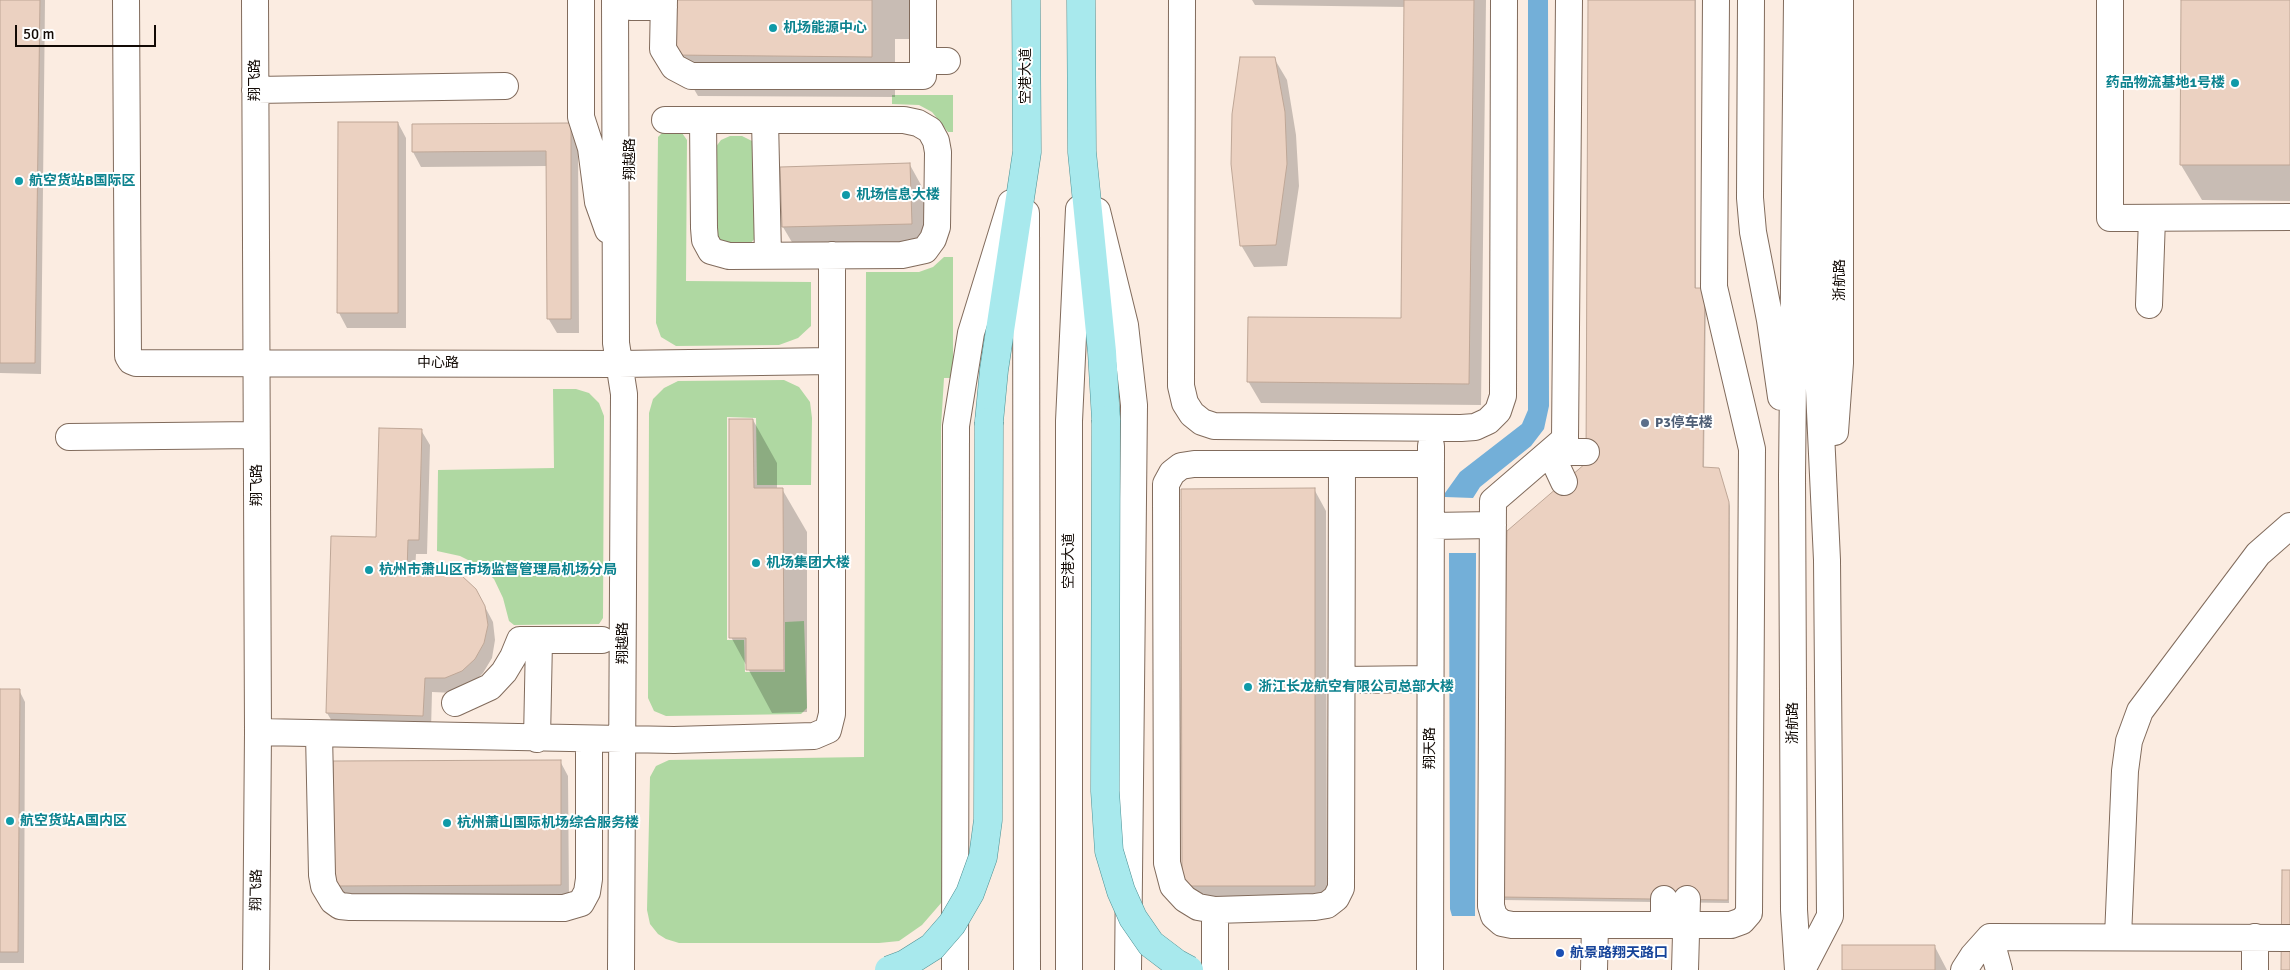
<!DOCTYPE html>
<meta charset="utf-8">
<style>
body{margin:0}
#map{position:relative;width:2290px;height:970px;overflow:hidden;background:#fbece1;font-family:Signika,sans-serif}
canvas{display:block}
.scale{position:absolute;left:15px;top:25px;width:141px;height:22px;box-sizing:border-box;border:2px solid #120a05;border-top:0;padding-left:6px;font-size:15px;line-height:18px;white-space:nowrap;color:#120a05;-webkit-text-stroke:4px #fff;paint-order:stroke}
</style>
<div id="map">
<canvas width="2290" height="970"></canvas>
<div class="scale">50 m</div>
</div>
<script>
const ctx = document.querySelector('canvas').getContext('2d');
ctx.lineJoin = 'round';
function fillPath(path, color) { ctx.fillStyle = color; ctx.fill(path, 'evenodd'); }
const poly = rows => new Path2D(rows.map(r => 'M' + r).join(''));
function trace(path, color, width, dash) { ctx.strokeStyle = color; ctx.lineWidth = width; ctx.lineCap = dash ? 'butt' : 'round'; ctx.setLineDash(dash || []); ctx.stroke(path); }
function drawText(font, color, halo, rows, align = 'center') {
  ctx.font = font + ' Signika,"Noto Sans SC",sans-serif'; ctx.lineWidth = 4; ctx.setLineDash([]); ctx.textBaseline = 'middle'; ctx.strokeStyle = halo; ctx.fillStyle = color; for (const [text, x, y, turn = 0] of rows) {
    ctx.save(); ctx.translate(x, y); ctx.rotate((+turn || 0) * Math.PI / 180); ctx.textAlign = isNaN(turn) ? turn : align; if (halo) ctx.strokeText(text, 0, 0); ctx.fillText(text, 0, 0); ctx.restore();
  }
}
const green = poly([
 [892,95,953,95,953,132,948,132,932,112,919,105,892,104],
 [662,133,682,133,687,140,686,281,811,282,811,326,798,338,779,345,676,346,661,337,656,323,658,137],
 [730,136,742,136,752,141,758,149,757,236,750,244,742,247,721,242,715,234,715,148,721,140],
 [944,257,953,257,953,364,951,378,944,378,941,427,942,902,922,925,899,941,879,943,679,943,666,939,658,934,650,924,647,910,650,777,656,766,669,760,864,757,866,272,919,272,933,267],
 [784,380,799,387,810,402,812,418,811,485,757,485,756,418,727,417,727,640,744,640,745,672,785,672,785,622,804,621,807,708,801,714,666,716,654,711,648,698,649,413,653,399,664,388,678,381],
 [553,389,576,389,589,393,599,403,604,416,603,618,599,624,514,625,509,621,503,598,494,579,478,565,460,556,437,551,438,470,554,468]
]);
const water = poly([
 [1528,0,1548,0,1549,406,1544,429,1531,446,1480,487,1473,498,1445,497,1445,493,1460,472,1522,424,1528,410],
 [1449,553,1476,553,1475,916,1452,916,1450,909]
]);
const shadow = poly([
 [0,0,45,0,41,374,0,373],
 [675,0,928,0,928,39,895,39,895,97,698,96,674,55],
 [1252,0,1486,0,1481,405,1261,403,1248,381,1402,319,1406,7,1255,5],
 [1590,0,1696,0,1696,289,1706,293,1704,468,1720,472,1730,506,1729,903,1503,900,1587,464],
 [2182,0,2290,0,2290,201,2202,200,2181,165],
 [1274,58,1287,80,1296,135,1299,186,1287,266,1254,267,1241,245],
 [398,123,406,138,406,328,347,328,339,313],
 [570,124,578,139,579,333,557,333,548,318,548,166,421,167,413,152,413,125],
 [910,165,926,194,928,252,800,256,783,227],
 [753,420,777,463,777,489,782,489,807,532,807,712,772,713,731,637],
 [421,430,430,445,427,554,416,554,415,571,484,605,493,622,495,640,492,658,483,673,470,686,454,693,432,692,431,730,336,728,327,713,377,538],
 [1314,489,1326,511,1327,907,1195,907,1183,886],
 [0,690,19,690,25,702,24,963,0,963],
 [560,761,568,776,569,899,343,901,335,886],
 [1935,947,1947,970,1844,970]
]);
const building = poly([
 [0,0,40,0,35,363,0,363,0,0],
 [674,0,872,0,872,57,673,55,674,0],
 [1404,0,1474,0,1469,384,1247,382,1248,317,1401,318,1404,0],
 [1588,0,1695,0,1695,288,1705,288,1703,467,1719,468,1729,502,1728,900,1500,897,1507,531,1586,463,1588,0],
 [2181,0,2290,0,2290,165,2180,165,2181,0],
 [1240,57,1275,57,1285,112,1287,164,1276,245,1240,246,1231,164,1232,114,1240,57],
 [338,122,398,122,398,313,337,313,338,122],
 [571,123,571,319,547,319,546,151,412,152,412,124,571,123],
 [910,163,912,224,782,227,780,167,910,163],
 [729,419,753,419,754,488,783,488,784,670,746,670,746,638,729,638,729,419],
 [379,428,422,429,419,540,408,540,407,572,426,567,445,568,462,576,476,589,485,606,488,625,484,643,475,659,462,671,445,678,425,678,423,716,326,713,331,536,376,537,379,428],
 [1315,488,1315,886,1182,886,1181,489,1315,488],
 [0,689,20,689,18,952,0,952,0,689],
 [561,760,561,885,333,886,333,761,561,760],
 [2282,870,2290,870,2290,970,2281,970,2282,870],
 [1842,945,1935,945,1935,970,1842,970,1842,945]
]);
const minor = poly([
 [126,0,128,356,131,361,136,363,619,364,832,361],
 [255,0,258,732,256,970],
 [581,0,581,117,591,148,598,202,608,230],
 [615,0,616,343,624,394,621,970],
 [664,0,663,49,674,67,691,76,923,76,923,61,947,61],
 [1182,0,1181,386,1185,403,1192,414,1202,422,1214,426,1461,428,1475,427,1488,421,1498,411,1503,396,1504,0],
 [1569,0,1565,439,1493,501,1491,906,1494,916,1502,923,1512,925,1731,925,1742,921,1749,913,1752,449,1714,287,1716,0],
 [1751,0,1750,198,1753,232,1770,320,1781,397],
 [1797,0,1792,476,1794,910,1798,970],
 [2110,0,2110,218,2290,217],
 [631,7,664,7],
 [923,61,923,0],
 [255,90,505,86],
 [665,120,904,120,918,123,930,130,936,141,938,152,937,227,933,239,925,250,902,255,729,256,711,251,705,240,704,228,703,120],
 [765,120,768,255],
 [1097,211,1125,325,1134,405,1128,970],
 [1026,213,1027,970],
 [2149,305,2152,218],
 [1835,432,1840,363,1840,0],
 [69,437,256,435],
 [1342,464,1341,888,1336,898,1327,905,1315,907,1215,910,1198,907,1185,899,1173,886,1167,863,1166,497,1166,484,1172,473,1181,466,1194,464,1431,464],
 [1564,482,1550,452,1586,452],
 [1431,526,1493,525],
 [1342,680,1430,679],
 [455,703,490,687,504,672,513,657,520,640,602,640],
 [258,732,674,740,814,736,828,730,832,714,832,255],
 [319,734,322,875,324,886,333,901,340,906,350,907,564,908,581,903,587,892,589,879,589,740],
 [537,739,539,640],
 [1664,925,1664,899],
 [1990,937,1999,970],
 [2118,937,2125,771,2129,741,2140,711,2258,554,2290,526],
 [2255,969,2255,937],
 [955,970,956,426,971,333,1011,203],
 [1069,970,1069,421,1079,209],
 [1215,970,1215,910],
 [1430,970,1431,446],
 [1594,970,1595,925],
 [1685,970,1687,899],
 [1802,970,1830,916,1827,560,1818,369,1819,0],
 [1964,970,1973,956,1990,937,2290,938]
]);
const major = poly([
 [1081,0,1082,152,1102,352,1106,420],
 [989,422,994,370,1027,152,1026,0]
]);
const majorBridge = poly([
 [1106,420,1105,791,1109,851,1121,891,1133,918,1151,944,1176,963,1189,970],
 [889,970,905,964,932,947,952,924,970,893,983,857,988,820,989,422]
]);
const markers = [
 [773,28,5,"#0f9aa8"],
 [2235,83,5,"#0f9aa8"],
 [19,181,5,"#0f9aa8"],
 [846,195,5,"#0f9aa8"],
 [1645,423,5,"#5c6f8a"],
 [756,563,5,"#0f9aa8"],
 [369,570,5,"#0f9aa8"],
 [1248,687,5,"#0f9aa8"],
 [10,821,5,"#0f9aa8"],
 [447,823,5,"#0f9aa8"],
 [1560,953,5,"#1a4fb4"]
];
const cultureNames = [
 ["机场能源中心",783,28],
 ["药品物流基地1号楼",2225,83,"right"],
 ["航空货站B国际区",29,181],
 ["机场信息大楼",856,195],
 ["机场集团大楼",766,563],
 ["杭州市萧山区市场监督管理局机场分局",379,570],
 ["浙江长龙航空有限公司总部大楼",1258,687],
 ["航空货站A国内区",20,821],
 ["杭州萧山国际机场综合服务楼",457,823]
];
const streetNames = [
 ["空港大道",1026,76,-90],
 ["翔飞路",255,80,-90],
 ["翔越路",630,159,-90],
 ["浙航路",1840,280,-90],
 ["中心路",438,363],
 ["翔飞路",257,485,-90],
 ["空港大道",1069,561,-90],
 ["翔越路",623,643,-90],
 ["浙航路",1793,723,-90],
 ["翔天路",1430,748,-90],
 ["翔飞路",257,890,-89]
];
const serviceNames = [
 ["P3停车楼",1655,423]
];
const transitNames = [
 ["航景路翔天路口",1570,953]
];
fillPath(green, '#afd8a2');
fillPath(water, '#73afd8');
fillPath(shadow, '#0003');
fillPath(building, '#ebd1c1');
trace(building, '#bea696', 1);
trace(minor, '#816b5c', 28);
trace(major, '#4e9194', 29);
trace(minor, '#fff', 26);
trace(major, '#a8e9ed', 28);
trace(majorBridge, '#4e9194', 29, []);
trace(majorBridge, '#a8e9ed', 28);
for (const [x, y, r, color] of markers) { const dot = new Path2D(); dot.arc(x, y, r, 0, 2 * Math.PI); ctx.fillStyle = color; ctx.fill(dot); trace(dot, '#fff', 2); }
drawText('bold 14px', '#0d838f', '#fff', cultureNames, 'left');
drawText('14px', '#120a05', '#fff', streetNames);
drawText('bold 14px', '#4e5e75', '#fff', serviceNames, 'left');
drawText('bold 14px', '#164399', '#fff', transitNames, 'left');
</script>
